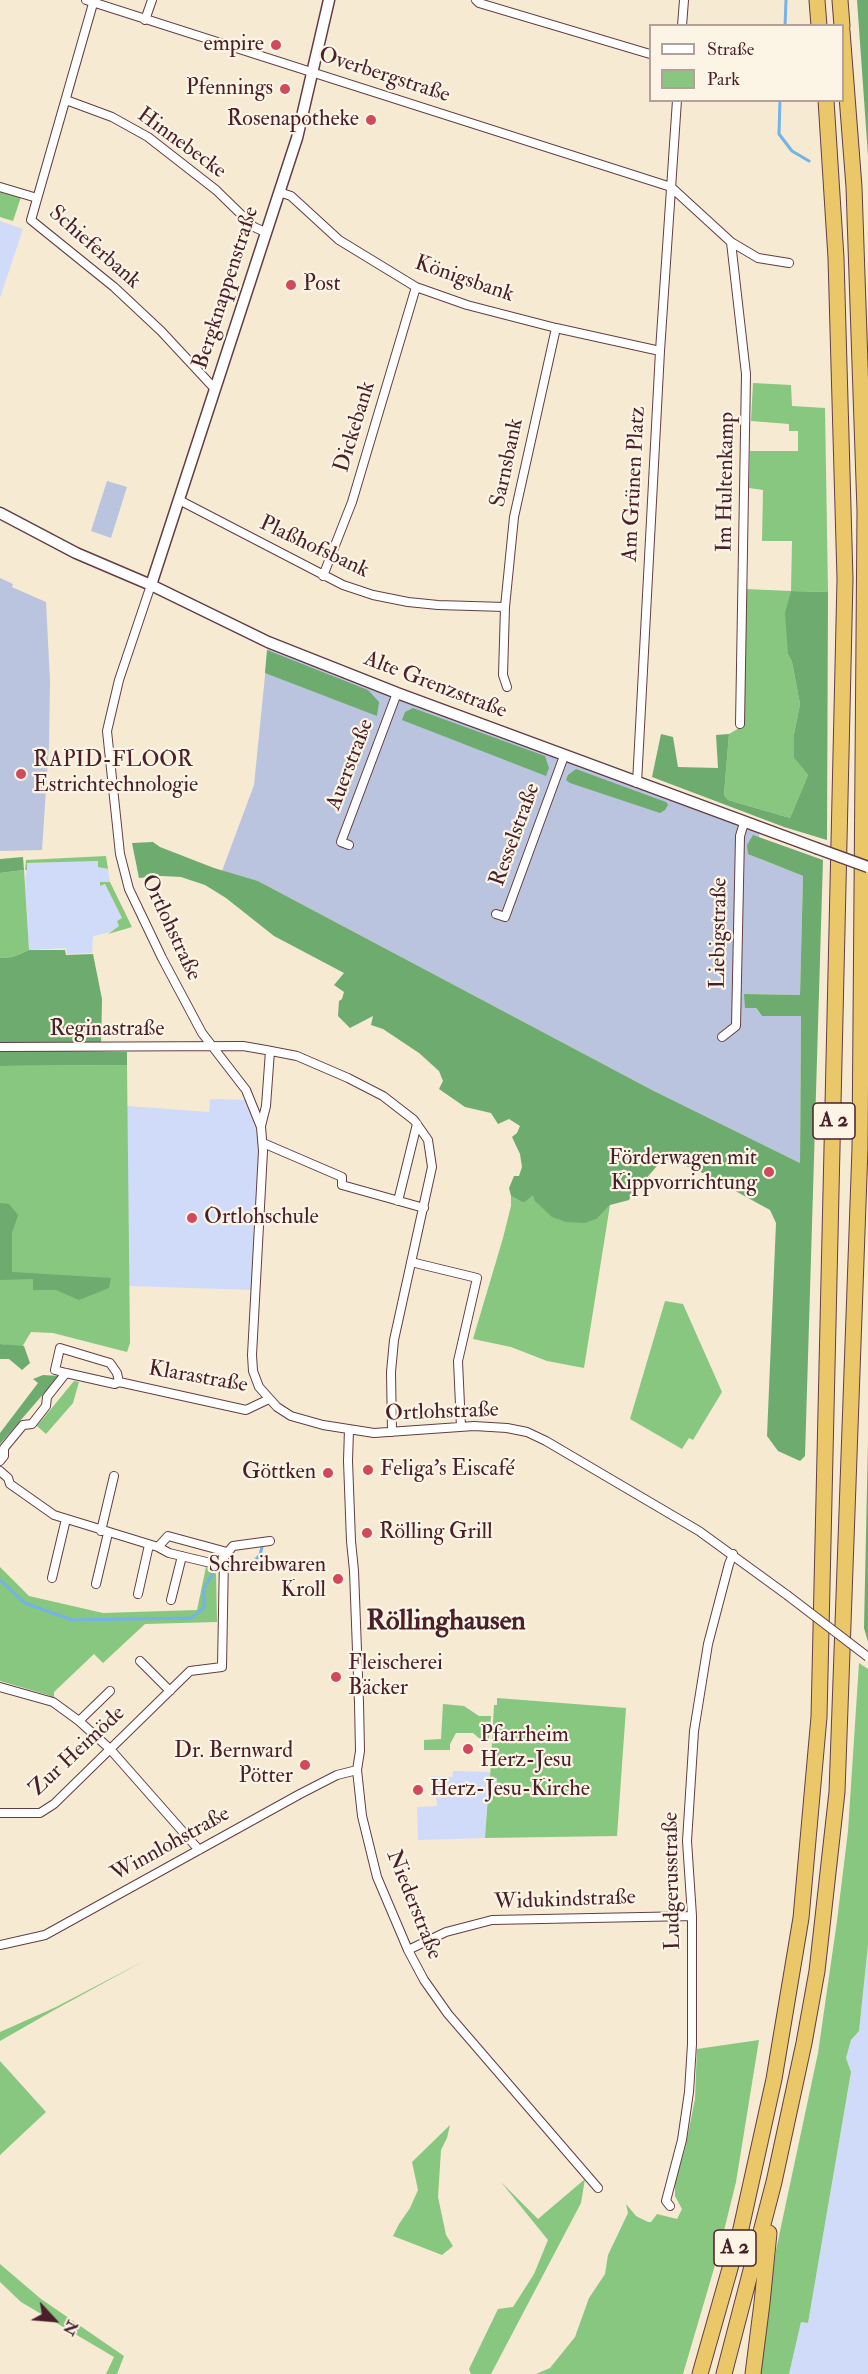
<!DOCTYPE html>
<meta charset="utf-8">
<style>
body{margin:0}
#map{position:relative;width:868px;height:2374px;overflow:hidden;background:#f6ead2;font-family:"IM FELL Double Pica",serif}
canvas{display:block}
.legend{position:absolute;left:649px;top:24px;width:195px;height:78px;box-sizing:border-box;background:#fcf5e5;border:2px solid #b59f9b;margin:0;padding:8px 10px;list-style:none;font-size:18px;color:#4a1f2b}
.legend li{display:flex;align-items:center;gap:12px;height:30px}
.legend b{width:30px;border:2px solid #b59f9b}
.north{position:absolute;left:24px;top:2290px;width:60px;height:60px;-webkit-text-stroke:4px #fcf5e5;paint-order:stroke;rotate:116deg;font-size:16px;font-weight:700;line-height:24px;text-align:center;color:#4a1f2b}
.north::after{content:'';display:block;margin:auto;width:21px;height:27px;background:#4a1f2b;clip-path:polygon(50% 0,100% 100%,50% 72%,0 100%)}
</style>
<div id="map">
<canvas width="868" height="2374"></canvas>
<ul class="legend">
<li><b style="height:8px;background:#fff"></b>Straße</li>
<li><b style="height:16px;background:#87c77f"></b>Park</li>
</ul>
<div class="north">N</div>
</div>
<script>
const ctx = document.querySelector('canvas').getContext('2d');
ctx.lineJoin = 'round';
function fillPath(path, color) { ctx.fillStyle = color; ctx.fill(path, 'evenodd'); }
const poly = rows => new Path2D(rows.map(r => 'M' + r).join(''));
function trace(path, color, width, dash) { ctx.strokeStyle = color; ctx.lineWidth = width; ctx.lineCap = dash ? 'butt' : 'round'; ctx.setLineDash(dash || []); ctx.stroke(path); }
function drawText(font, color, halo, rows, align = 'center') {
  ctx.font = font + ' "IM FELL Double Pica",serif'; ctx.lineWidth = 4.5; ctx.setLineDash([]); ctx.textBaseline = 'middle'; ctx.strokeStyle = halo; ctx.fillStyle = color; for (const [text, x, y, turn = 0] of rows) {
    ctx.save(); ctx.translate(x, y); ctx.rotate((+turn || 0) * Math.PI / 180); ctx.textAlign = isNaN(turn) ? turn : align; if (halo) ctx.strokeText(text, 0, 0); ctx.fillText(text, 0, 0); ctx.restore();
  }
}
const built = poly([
 [0,221,23,229,0,298],
 [98,861,104,869,108,869,110,882,100,882,100,886,105,884,122,918,117,921,120,926,107,933,93,936,92,953,67,954,66,948,29,950,25,881,27,863],
 [210,1099,248,1100,255,1114,261,1150,253,1290,129,1286,127,1106,209,1112],
 [453,1771,490,1772,490,1778,497,1778,496,1797,488,1796,485,1838,418,1840,417,1807,437,1806,435,1781,432,1781,431,1776,452,1777],
 [868,1945,868,2374,789,2374,801,2322,808,2323,851,2073,846,2058,851,2040,859,2031]
]);
const industrial = poly([
 [107,481,127,487,111,538,91,531],
 [0,578,13,584,12,587,46,602,50,681,49,745,42,850,0,851],
 [268,646,759,829,760,859,803,876,800,995,744,994,762,1016,801,1016,800,1163,652,1090,258,881,222,871,254,785]
]);
const green = poly([
 [0,191,21,197,13,221,0,217],
 [753,383,791,385,792,406,825,408,828,592,791,591,788,654,792,662,800,704,794,734,794,758,808,775,790,818,728,800,724,795,729,734,741,727,745,589,791,591,792,541,762,541,763,490,749,488,750,451,798,451,798,431,789,431,789,424,751,421],
 [106,856,108,869,98,867,98,861,27,863,27,870,25,870,26,860],
 [24,870,29,950,13,957,0,958,0,873],
 [100,882,110,882,132,927,108,934,119,926,117,921,122,918,105,884,100,886],
 [127,1065,130,1343,127,1352,53,1333,31,1332,22,1347,0,1344,0,1066],
 [533,1194,598,1218,610,1205,584,1368,547,1361,511,1347,473,1339,503,1238,511,1206,511,1196,524,1203],
 [665,1301,683,1304,722,1392,693,1440,689,1438,682,1449,630,1419],
 [74,1381,79,1382,73,1403,46,1434,37,1426],
 [0,1567,29,1596,103,1613,197,1610,206,1567,216,1573,217,1622,145,1624,103,1663,94,1654,54,1692,54,1699,48,1695,0,1681],
 [859,1663,868,1669,868,1945,859,2031,851,2040,846,2058,851,2072,808,2323,801,2322,789,2374,759,2374,776,2250,818,2053,837,1921,848,1831],
 [497,1698,626,1708,617,1836,485,1838,488,1796,496,1796,497,1778,490,1778,494,1705,497,1705],
 [443,1704,464,1706,479,1716,491,1716,489,1739,480,1739,473,1733,456,1733,450,1744,450,1750,424,1750,424,1740,441,1739],
 [144,1961,56,2009,0,2041,0,2032,56,2007],
 [759,2040,736,2182,718,2255,683,2374,536,2374,550,2368,575,2337,589,2298,605,2274,608,2255,628,2213,626,2204,636,2216,648,2222,651,2222,657,2214,677,2219,682,2209,675,2196,675,2182,685,2149,695,2099,697,2049],
 [0,2061,46,2112,0,2155],
 [450,2125,447,2138,441,2150,438,2197,446,2235,453,2246,442,2255,393,2236,399,2224,410,2208,418,2190,412,2162],
 [585,2179,581,2203,491,2374,471,2374,469,2369,498,2309,513,2307,534,2274,548,2240,501,2182,538,2219],
 [0,2264,41,2299,124,2356,117,2374,106,2374,114,2357,21,2302,0,2282]
]);
const forest = poly([
 [857,0,868,0,868,156],
 [791,591,828,592,827,840,784,827,652,777,661,734,673,737,678,767,718,768,716,735,729,734,724,795,728,800,790,818,808,775,794,758,794,734,800,704,792,662,788,654,785,613],
 [267,650,368,690,379,702,377,716,265,673],
 [413,708,545,756,549,768,546,776,402,720,405,712],
 [576,769,666,802,668,805,665,810,660,813,570,783,566,780,568,775],
 [753,835,823,860,805,1456,800,1461,778,1451,767,1436,776,1223,770,1210,697,1170,664,1158,643,1182,636,1185,629,1200,610,1205,598,1218,585,1223,566,1222,552,1217,535,1201,533,1195,524,1203,511,1196,509,1188,514,1176,519,1176,522,1167,520,1154,512,1137,517,1133,520,1126,509,1119,498,1124,491,1113,465,1107,439,1089,443,1081,439,1071,419,1053,383,1029,371,1025,373,1016,350,1028,338,1016,339,1001,342,999,344,992,334,985,344,973,274,936,226,898,205,885,181,877,162,876,139,878,132,843,153,842,160,847,214,868,258,881,652,1090,800,1163,801,1016,762,1016,756,1008,745,1008,744,994,800,995,803,876,748,854,747,845],
 [23,857,24,870,0,873,0,859],
 [29,950,65,950,66,955,93,954,102,999,101,1046,0,1045,0,958,13,957],
 [0,1050,127,1052,127,1065,0,1066],
 [0,1203,9,1204,18,1215,12,1233,12,1272,111,1278,109,1288,79,1300,56,1290,33,1290,33,1279,0,1280],
 [0,1344,24,1346,30,1363,22,1370,9,1359,0,1359],
 [43,1375,59,1376,0,1444,0,1433,38,1383,33,1379],
 [868,1440,868,1642,864,1628]
]);
const stream = poly([
 [785,26,786,0],
 [780,100,779,134,792,151,809,161],
 [228,1566,232,1562,247,1562,255,1560,260,1555,262,1547],
 [0,1580,25,1603,72,1620,191,1618,204,1608,204,1588,215,1570]
]);
const minor = poly([
 [86,0,671,187,731,242,758,258,789,263],
 [94,0,31,220,114,287,161,331,214,388],
 [476,0,479,3,650,54],
 [145,20,152,0],
 [682,26,684,0],
 [66,100,112,117,148,137,216,190,254,227,265,232],
 [0,187,37,198],
 [279,192,291,196,339,240,416,287,467,305,556,328,660,351],
 [731,242,746,374,740,724],
 [179,500,343,585,373,595,408,602,438,605,505,607],
 [323,576,352,502,416,287],
 [151,585,119,680,107,731,120,854,129,889,162,958,202,1033,246,1090,261,1127,263,1151,252,1355,253,1371,259,1387,277,1407,291,1416,323,1425,374,1433,474,1426,507,1428,527,1432,546,1441,699,1531,787,1595],
 [507,687,503,675,505,607,514,517,556,328],
 [637,783,660,351,677,100],
 [349,845,341,842,397,693],
 [496,914,505,917,564,756],
 [722,1037,736,1026,740,836,744,823],
 [0,1047,243,1046,266,1050,297,1056,348,1078,383,1096,414,1120,428,1140,432,1167,394,1340,391,1372,392,1432],
 [261,1126,266,1106,270,1051],
 [263,1143,342,1177,342,1185,424,1208],
 [398,1201,417,1124],
 [411,1262,477,1278,458,1361,461,1427],
 [119,1382,117,1373,110,1363,60,1348,55,1370,66,1373,115,1384,119,1382,246,1410,269,1399],
 [349,1429,348,1461,351,1541,354,1571,359,1703,360,1751,357,1770,362,1816,377,1877,408,1950,424,1980,448,2014,598,2188],
 [0,1461,4,1456,4,1448,23,1425,32,1424,46,1406,47,1397,66,1373],
 [0,1471,8,1478,10,1484,54,1515,158,1547,169,1553,223,1566],
 [101,1531,114,1476],
 [158,1547,168,1536,227,1552],
 [52,1578,66,1519],
 [96,1584,108,1533],
 [138,1594,149,1545],
 [171,1600,182,1556],
 [140,1661,170,1691],
 [0,1687,53,1702,79,1721,110,1749,199,1850],
 [79,1721,110,1691],
 [0,1813,40,1813,54,1804,190,1671,222,1667,224,1557,233,1546,270,1541],
 [0,1945,45,1935,300,1794,337,1775,357,1770],
 [408,1950,446,1932,492,1920,692,1916],
 [670,2206,666,2201,682,2140,689,2092,692,2044,692,1916,687,1841,694,1731,708,1644,729,1564,733,1554]
]);
const tertiary = poly([
 [0,513,76,553,151,585,268,642,397,693,816,848],
 [151,585,297,138,329,0]
]);
const motorway = poly([
 [817,0,819,26],
 [840,0,842,26],
 [700,2374,740,2233,774,2079,801,1918,819,1717,845,579,836,258,826,100],
 [724,2374,774,2182,804,2043,817,1971,837,1792,860,1148,865,511,854,187,842,31],
 [753,2374,762,2303,769,2233]
]);
const minorBridge = poly([
 [787,1595,868,1657]
]);
const tertiaryBridge = poly([
 [816,848,868,867]
]);
const markers = [
 [276,45,6,"#d1495b"],
 [285,89,6,"#d1495b"],
 [371,120,6,"#d1495b"],
 [291,285,6,"#d1495b"],
 [21,774,6,"#d1495b"],
 [769,1172,6,"#d1495b"],
 [192,1218,6,"#d1495b"],
 [368,1470,6,"#d1495b"],
 [328,1473,6,"#d1495b"],
 [367,1533,6,"#d1495b"],
 [338,1579,6,"#d1495b"],
 [336,1677,6,"#d1495b"],
 [468,1749,6,"#d1495b"],
 [305,1765,6,"#d1495b"],
 [418,1790,6,"#d1495b"]
];
const shields = [
 [834,1121,42],
 [735,2248,42]
];
const shieldNames = [
 ["A 2",834,1121],
 ["A 2",735,2248]
];
const poiNames = [
 ["empire",264,45,"right"],
 ["Pfennings",273,89,"right"],
 ["Rosenapotheke",359,120,"right"],
 ["Post",303,285],
 ["RAPID-FLOOR",33,761],
 ["Estrichtechnologie",33,786],
 ["Förderwagen mit",757,1159,"right"],
 ["Kippvorrichtung",757,1184,"right"],
 ["Ortlohschule",204,1218],
 ["Feliga's Eiscafé",380,1470],
 ["Göttken",316,1473,"right"],
 ["Rölling Grill",379,1533],
 ["Schreibwaren",326,1566,"right"],
 ["Kroll",326,1591,"right"],
 ["Fleischerei",348,1664],
 ["Bäcker",348,1689],
 ["Pfarrheim",480,1736],
 ["Herz-Jesu",480,1761],
 ["Dr. Bernward",293,1752,"right"],
 ["Pötter",293,1777,"right"],
 ["Herz-Jesu-Kirche",430,1790]
];
const streetNames = [
 ["Overbergstraße",384,76,18],
 ["Hinnebecke",181,144,36],
 ["Schieferbank",94,248,41],
 ["Königsbank",464,280,19],
 ["Bergknappenstraße",227,288,-72],
 ["Dickebank",356,427,-73],
 ["Sarnsbank",508,463,-78],
 ["Im Hultenkamp",727,482,-89],
 ["Am Grünen Platz",635,484,-87],
 ["Plaßhofsbank",314,548,25],
 ["Alte Grenzstraße",435,686,21],
 ["Auerstraße",351,765,-69],
 ["Resselstraße",516,835,-70],
 ["Ortlohstraße",170,928,65],
 ["Liebigstraße",720,933,-89],
 ["Reginastraße",107,1030],
 ["Klarastraße",198,1378,10],
 ["Ortlohstraße",442,1413,-2],
 ["Zur Heimöde",78,1752,-43],
 ["Winnlohstraße",171,1845,-29],
 ["Ludgerusstraße",673,1881,-91],
 ["Widukindstraße",565,1901,-2],
 ["Niederstraße",413,1905,68]
];
const districtNames = [
 ["Röllinghausen",446,1623]
];
fillPath(built, '#d0daf9');
fillPath(industrial, '#bac4de');
fillPath(green, '#87c77f');
fillPath(forest, '#6dac6e');
trace(stream, '#73b3e7', 3);
trace(minor, '#643d44', 10);
trace(tertiary, '#643d44', 13);
trace(motorway, '#643d44', 17);
trace(minor, '#fff', 8);
trace(tertiary, '#fff', 10);
trace(motorway, '#eac769', 15);
trace(minorBridge, '#643d44', 10, []);
trace(tertiaryBridge, '#643d44', 13, []);
trace(minorBridge, '#fff', 8);
trace(tertiaryBridge, '#fff', 10);
for (const [x, y, r, color] of markers) { const dot = new Path2D(); dot.arc(x, y, r, 0, 2 * Math.PI); ctx.fillStyle = color; ctx.fill(dot); trace(dot, '#fcf5e5', 2); }
for (const [x, y, w] of shields) { const box = new Path2D(); box.roundRect(x - w / 2, y - 18, w, 36, 4.5); ctx.fillStyle = '#fcf5e5'; ctx.fill(box); trace(box, '#4a1f2b', 1.5); }
drawText('bold 21px', '#4a1f2b', null, shieldNames);
drawText('22px', '#4a1f2b', '#fcf5e5', poiNames, 'left');
drawText('22px', '#4a1f2b', '#fcf5e5', streetNames);
drawText('bold 28px', '#4a1f2b', '#fcf5e5', districtNames);
</script>
